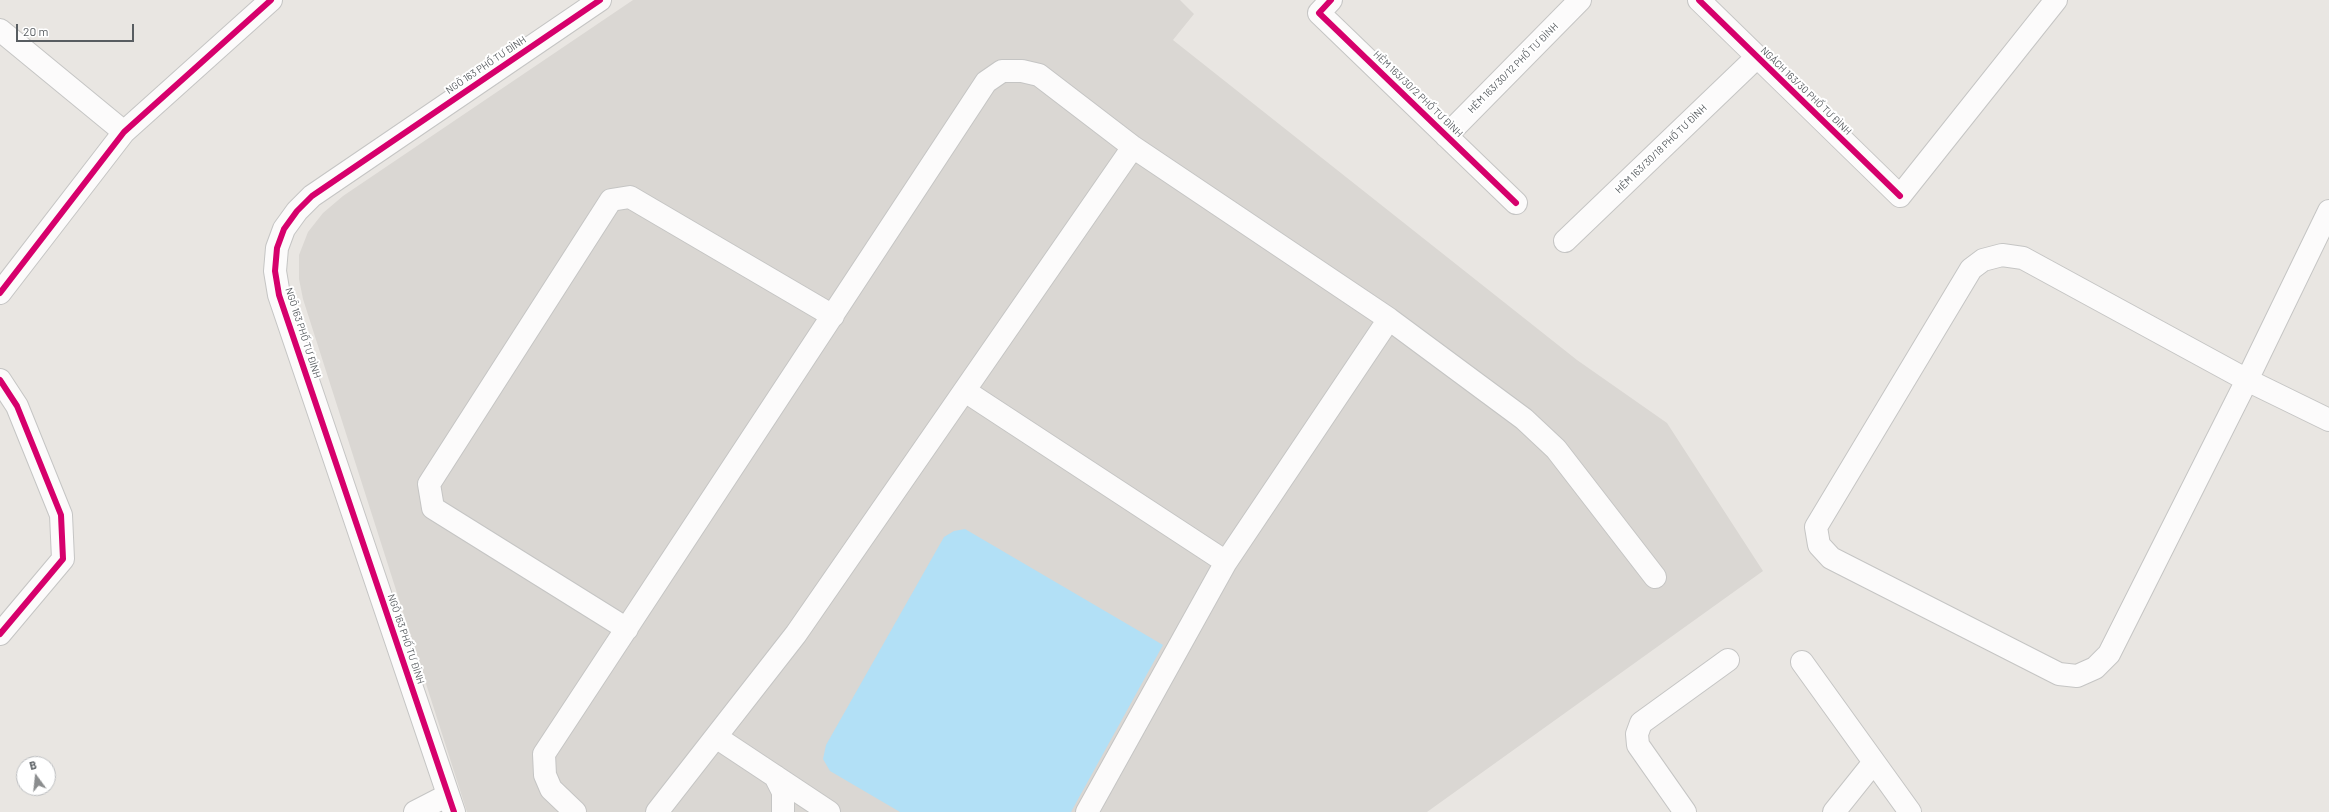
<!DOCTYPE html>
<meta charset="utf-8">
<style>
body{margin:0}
#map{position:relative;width:2329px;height:812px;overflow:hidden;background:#e9e6e2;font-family:Barlow,sans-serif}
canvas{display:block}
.north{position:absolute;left:16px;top:756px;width:40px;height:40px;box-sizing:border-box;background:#fff;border:1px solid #bcbec0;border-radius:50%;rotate:345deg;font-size:11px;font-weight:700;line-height:16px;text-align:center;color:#585d61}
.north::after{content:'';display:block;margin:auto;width:14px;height:18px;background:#8b8d8e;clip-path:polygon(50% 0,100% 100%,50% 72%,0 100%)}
.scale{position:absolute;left:16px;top:24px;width:118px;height:18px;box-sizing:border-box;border:2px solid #585d61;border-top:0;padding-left:5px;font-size:12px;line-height:14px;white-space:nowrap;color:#585d61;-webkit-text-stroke:3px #fff;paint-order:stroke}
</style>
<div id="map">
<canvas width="2329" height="812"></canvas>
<div class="north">B</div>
<div class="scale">20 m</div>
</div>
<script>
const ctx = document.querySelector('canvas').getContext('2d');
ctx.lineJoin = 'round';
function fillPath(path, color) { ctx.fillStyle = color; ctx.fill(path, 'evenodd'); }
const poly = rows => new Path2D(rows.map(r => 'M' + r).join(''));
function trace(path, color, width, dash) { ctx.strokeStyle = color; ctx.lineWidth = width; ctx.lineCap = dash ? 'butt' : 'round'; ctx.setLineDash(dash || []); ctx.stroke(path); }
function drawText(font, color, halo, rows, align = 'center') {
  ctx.font = font + ' Barlow,sans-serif'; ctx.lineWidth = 4; ctx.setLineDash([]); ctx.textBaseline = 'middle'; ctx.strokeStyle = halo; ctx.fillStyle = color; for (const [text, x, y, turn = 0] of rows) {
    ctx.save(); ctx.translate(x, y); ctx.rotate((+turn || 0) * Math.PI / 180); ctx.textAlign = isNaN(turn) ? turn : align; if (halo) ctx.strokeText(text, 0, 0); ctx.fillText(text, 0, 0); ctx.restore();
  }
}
const industrial = poly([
 [633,0,1180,0,1194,14,1173,40,1577,360,1667,423,1763,571,1427,812,467,812,303,299,299,279,299,255,308,232,323,213,343,196]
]);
const water = poly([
 [965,529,1163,645,1071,812,900,812,830,771,823,759,826,745,944,537,954,531]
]);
const minor = poly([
 [1331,0,1319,13,1516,203],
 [1699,0,1900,196,2056,0],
 [0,30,124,132],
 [1446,136,1580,0],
 [2329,211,2247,380,2109,654,2095,668,2077,676,2059,674,1831,558,1819,545,1816,527,1971,269,1983,260,2002,255,2023,258,2247,380,2329,420],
 [1565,241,1757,57],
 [0,293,124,132,271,0],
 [0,380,17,406,61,515,63,559,0,634],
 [965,391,1226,562],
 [627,629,433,508,429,484,611,200,630,197,833,316],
 [1802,662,1910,812],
 [716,737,829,812],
 [775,776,783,792,783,812],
 [415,812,448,795],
 [454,812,279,295,275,271,277,248,284,229,297,211,312,196,600,0],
 [575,812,551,789,545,775,544,754,986,82,1002,71,1022,71,1039,75,1133,147,1389,319,1524,419,1556,449,1655,577],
 [657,812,796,634,1133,147],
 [1087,812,1226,562,1389,319],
 [1685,812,1638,745,1637,734,1641,723,1728,660],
 [1834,812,1874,762]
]);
const cycleway = poly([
 [1331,0,1319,13,1516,203],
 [1699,0,1900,196],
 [0,293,124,132,271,0],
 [0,380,17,406,61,515,63,559,0,634],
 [454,812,279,295,275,271,277,248,284,229,297,211,312,196,600,0]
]);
const streetNames = [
 ["NGÕ 163 PHỐ TƯ ĐÌNH",486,65,-34],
 ["HẺM 163/30/12 PHỐ TƯ ĐÌNH",1513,68,-45],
 ["NGÁCH 163/30 PHỐ TƯ ĐÌNH",1806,91,44],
 ["HẺM 163/30/2 PHỐ TƯ ĐÌNH",1418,94,44],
 ["HẺM 163/30/18 PHỐ TƯ ĐÌNH",1661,149,-44],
 ["NGÕ 163 PHỐ TƯ ĐÌNH",303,333,72],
 ["NGÕ 163 PHỐ TƯ ĐÌNH",406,639,71]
];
fillPath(industrial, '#dad7d3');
fillPath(water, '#b2e0f6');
trace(minor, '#c5c5c4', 24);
trace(minor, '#fcfbfb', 22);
trace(cycleway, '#d6006c', 6);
drawText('10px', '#585d61', '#fff', streetNames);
</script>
